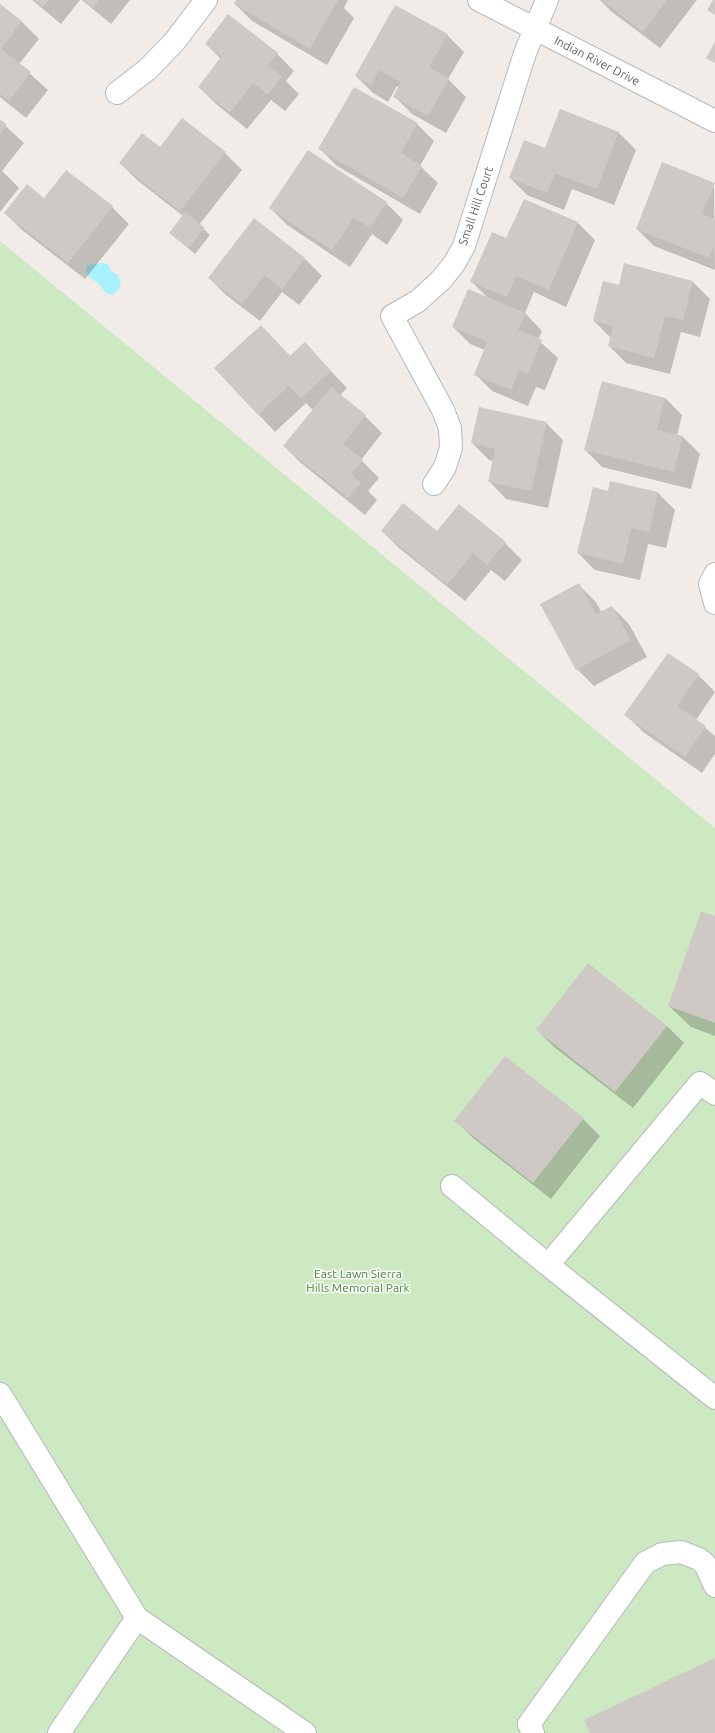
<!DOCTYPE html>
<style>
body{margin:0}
canvas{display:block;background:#f1ece7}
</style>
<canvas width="715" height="1733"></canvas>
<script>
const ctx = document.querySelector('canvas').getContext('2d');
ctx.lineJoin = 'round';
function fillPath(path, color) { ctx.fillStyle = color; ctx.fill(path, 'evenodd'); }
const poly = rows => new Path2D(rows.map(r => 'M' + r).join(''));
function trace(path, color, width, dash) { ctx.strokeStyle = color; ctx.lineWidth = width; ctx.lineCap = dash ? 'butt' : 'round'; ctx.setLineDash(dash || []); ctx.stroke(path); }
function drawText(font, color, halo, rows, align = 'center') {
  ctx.font = font + ' Ubuntu,sans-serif'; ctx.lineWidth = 3; ctx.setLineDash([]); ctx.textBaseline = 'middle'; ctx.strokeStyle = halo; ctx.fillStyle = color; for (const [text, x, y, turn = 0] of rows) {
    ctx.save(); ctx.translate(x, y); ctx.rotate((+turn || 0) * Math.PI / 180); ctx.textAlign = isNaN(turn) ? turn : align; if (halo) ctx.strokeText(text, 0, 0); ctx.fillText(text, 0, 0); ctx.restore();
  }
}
const green = poly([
 [0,241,715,828,715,1733,0,1733]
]);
const water = poly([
 [103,263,108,264,111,271,117,274,121,282,119,289,113,295,106,293,99,284,88,276,86,270,87,265]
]);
const shadow = poly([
 [32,0,80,0,61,24],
 [82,0,130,0,111,24],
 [238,0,348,0,344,8,354,18,327,65,252,21,235,4],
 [600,0,697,0,660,48,612,12],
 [0,5,22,22,39,39,19,64,48,90,26,118,0,97],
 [447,35,464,52,448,79,466,97,446,133,412,114,395,97,399,88,397,86,388,102,373,93,356,76],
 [206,44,277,54,294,71,286,81,299,94,285,111,271,100,247,129,216,104,199,87,221,59],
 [561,111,619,133,636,150,614,205,572,189,564,210,527,195,510,178,546,150],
 [0,121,24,143,2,171,19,188,0,212],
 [417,124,434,141,420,166,438,183,420,214,337,166,320,149],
 [160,148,225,153,242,170,199,225,210,235,195,254,176,238,183,216,137,180,120,163],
 [714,184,715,270,654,246,637,229],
 [44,199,112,207,129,224,85,279,22,230,5,213],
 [524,200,578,223,595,240,566,307,534,292,525,313,542,331,538,340,558,358,545,390,536,387,528,406,492,391,475,374,485,350,470,344,453,327,488,298,471,281,507,239],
 [386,203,403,220,387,245,372,234,350,267,287,225,270,208],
 [254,219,305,259,322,276,299,305,282,292,260,321,226,295,209,278],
 [625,264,693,282,710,299,700,337,681,332,670,374,626,363,609,346,611,338,594,321,620,286],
 [261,326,290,356,304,343,347,388,340,395,365,416,382,433,361,460,379,478,368,491,377,500,365,515,301,463,284,446,313,410,306,403,275,432,216,369],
 [602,383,665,398,682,415,677,436,683,437,700,454,691,489,602,467,585,450],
 [546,423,563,440,548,508,506,499,489,481,494,461,489,460,472,443],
 [609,492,658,493,675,510,666,548,648,544,640,580,595,570,578,553],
 [382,531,437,532,505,543,522,560,505,581,491,570,465,601,399,548],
 [578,584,595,601,602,613,612,607,629,624,647,657,594,686,577,669],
 [698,675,715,692,696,720,715,736,715,754,702,773,643,732,626,715],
 [715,917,715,1036,691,1027,669,1006],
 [667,1026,684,1043,633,1108,554,1047,537,1030],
 [583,1119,600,1136,551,1199,473,1138,456,1121]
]);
const building = poly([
 [34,0,49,0,43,7],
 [84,0,99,0,93,8],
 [236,0,338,0,310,49,234,4],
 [601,0,667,0,643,32],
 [713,0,715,0,715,15,707,10],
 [0,4,22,21,1,49,31,72,9,101,0,94],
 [395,5,448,34,429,67,449,79,428,116,393,97,401,82,379,70,371,85,355,76],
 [228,14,278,53,268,65,282,76,268,95,253,83,230,113,198,87,221,57,205,44],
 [715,42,715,63,706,58],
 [354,87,418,123,401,153,422,166,403,198,318,149],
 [560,109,619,132,597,189,555,173,547,193,509,178,524,140,545,148],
 [182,118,226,152,180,211,119,163,142,133,160,147],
 [0,119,7,125,0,135],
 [308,150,387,202,370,228,354,218,332,250,269,208],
 [662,162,715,183,702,214,715,219,715,242,709,258,636,229],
 [66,170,113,206,68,263,4,213,27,184,44,198],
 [524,199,578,222,549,290,516,276,507,297,470,282,492,232,506,238],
 [185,212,205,228,188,248,169,233],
 [254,218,305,258,282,289,265,275,242,304,208,278],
 [624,263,693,281,683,320,665,316,654,358,608,346,613,326,593,321,603,281,619,285],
 [468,289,526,313,518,330,542,340,528,374,519,370,511,390,474,375,487,342,452,327],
 [261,325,290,356,305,342,331,371,301,399,289,386,258,415,214,368],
 [602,381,665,398,657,430,683,436,674,472,584,450],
 [331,387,366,415,343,444,363,460,351,474,361,483,348,498,283,446],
 [479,407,547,422,531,491,488,482,495,449,471,443],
 [610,481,658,492,649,532,631,528,623,564,577,553,593,487,608,491],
 [403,503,437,531,459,504,506,542,487,565,473,553,447,585,381,531],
 [579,583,596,614,612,606,631,640,576,670,540,604],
 [668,653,699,674,677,706,706,726,685,757,624,715],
 [701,911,715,916,715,1023,668,1006],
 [588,963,667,1026,615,1092,536,1030],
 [505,1056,584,1118,533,1183,454,1121],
 [715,1658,715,1733,590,1733,584,1720]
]);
const minor = poly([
 [479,0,715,121],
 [117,93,148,69,175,41,206,0],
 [434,484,445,467,451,448,450,428,443,410,392,316,418,301,441,280,454,264,464,246,525,53,547,0],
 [715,574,710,584,715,603],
 [452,1186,548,1265,700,1083,715,1094],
 [548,1265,715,1398],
 [0,1394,137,1618,305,1733],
 [59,1733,137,1618],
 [533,1733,529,1724,645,1563,662,1554,681,1552,699,1559,705,1564,715,1586]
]);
const streetNames = [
 ["Indian River Drive",597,61,27],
 ["Small Hill Court",476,206,-71]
];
const parkNames = [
 ["East Lawn Sierra",358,1274],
 ["Hills Memorial Park",358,1288]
];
fillPath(green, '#cde9c2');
fillPath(water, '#a8f1ff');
fillPath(shadow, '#0003');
fillPath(building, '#cec9c5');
trace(minor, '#b4b9bc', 24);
trace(minor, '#fff', 22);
drawText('12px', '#5e6568', '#fff', streetNames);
drawText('12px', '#438430', '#fff', parkNames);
</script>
